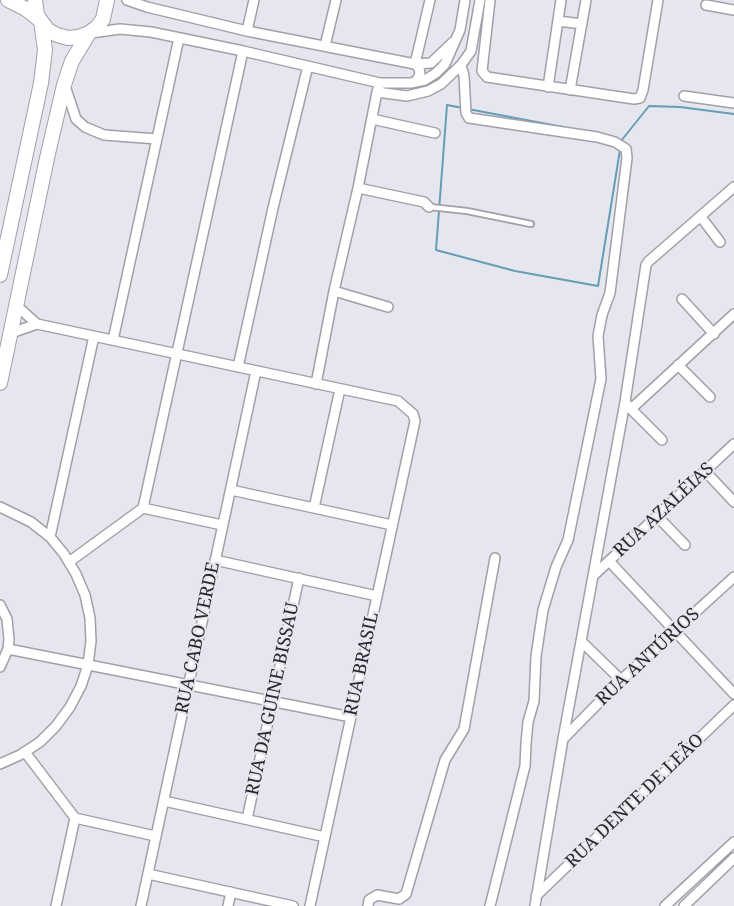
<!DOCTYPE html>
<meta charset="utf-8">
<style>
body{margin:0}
canvas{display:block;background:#e6e6ef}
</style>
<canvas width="734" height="906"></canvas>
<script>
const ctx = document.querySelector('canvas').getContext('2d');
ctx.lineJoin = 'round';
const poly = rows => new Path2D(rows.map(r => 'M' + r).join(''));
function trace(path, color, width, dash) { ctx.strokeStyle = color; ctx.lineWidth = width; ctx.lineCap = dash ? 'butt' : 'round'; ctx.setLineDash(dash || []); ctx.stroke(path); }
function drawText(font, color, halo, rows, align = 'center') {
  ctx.font = font + ' "Noto Serif",serif'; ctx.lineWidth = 4.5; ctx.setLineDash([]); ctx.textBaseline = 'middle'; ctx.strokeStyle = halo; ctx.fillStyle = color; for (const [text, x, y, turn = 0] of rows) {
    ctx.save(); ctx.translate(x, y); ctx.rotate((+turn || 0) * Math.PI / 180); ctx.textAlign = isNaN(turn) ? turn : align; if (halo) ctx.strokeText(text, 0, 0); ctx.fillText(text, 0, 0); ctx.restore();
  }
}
const stream = poly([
 [463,108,447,105,436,250,515,271,598,286,620,150],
 [468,109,563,127],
 [621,141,649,106,680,107,734,114]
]);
const lane = poly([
 [430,207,467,211,531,224]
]);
const street = poly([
 [127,0,147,7,247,31,415,64,431,63,453,42],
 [490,0,482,71,487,77,634,99,640,98,643,90,658,0],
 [706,5,734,10],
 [558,21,582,24],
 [247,31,254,0],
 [91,33,120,29,151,32,243,51,380,83,411,83,425,80,436,73,445,64,460,30,465,0],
 [325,46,336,0],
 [461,65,464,76,466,113,469,118,597,137,615,142,626,149,627,158,610,293,602,315,598,336,601,379,568,540,556,567,543,610,536,656,534,701,528,722,526,744,525,766,490,906],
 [412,83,417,80,420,74,419,68,415,64,430,0],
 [65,86,76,119,85,127,104,135,157,139],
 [379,86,377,92,407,96,428,91,441,84,461,65,471,51,480,0],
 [548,87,561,0],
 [570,90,586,0],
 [684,96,734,103],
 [372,119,435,133],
 [358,188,424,202,429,207],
 [701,217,720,242],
 [334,291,388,307],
 [682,299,714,334],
 [17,306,37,324,398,401,413,414,415,421,310,906],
 [11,333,37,324],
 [113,340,179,38],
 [678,365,710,397],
 [238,367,273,208,308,66],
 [316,384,334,291,358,188,377,92],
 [625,402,631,409,734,314],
 [631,409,662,440],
 [705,471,734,502],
 [231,490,392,525],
 [0,507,31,522,50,537,64,554,76,574,85,595,90,618,91,641,88,665,81,686,70,707,56,726,40,742,20,755,0,764],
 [143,508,222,525],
 [314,508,340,389],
 [657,516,685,545],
 [50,537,94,336],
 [215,560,377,596],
 [609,561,734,694],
 [69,562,143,508,243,51],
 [594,575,734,444],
 [0,605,7,619,9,639,8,649,0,667],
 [581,641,621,680],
 [8,649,351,717],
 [563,739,621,680,734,577],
 [25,752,75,818,155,836],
 [164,801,325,837],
 [247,819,299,578],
 [148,874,293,906],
 [536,896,734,705],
 [56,906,75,818],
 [141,906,256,371],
 [228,906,231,892],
 [368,906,369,900,377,895,399,899,406,894,445,760,464,729,495,558],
 [535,906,563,739,625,402,646,265,649,261,734,187],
 [665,906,734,842],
 [684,906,734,858]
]);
const secondary = poly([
 [35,0,37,15,41,21,48,30,57,35,68,38,78,37,89,33,97,27,103,19,107,0],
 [0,275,41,83,45,50,41,21,26,9,8,0],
 [0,383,47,158,64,85,72,61,89,33]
]);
const streetNames = [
 ["RUA AZALÉIAS",664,510,-43],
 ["RUA CABO VERDE",198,638,-78],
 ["RUA ANTÚRIOS",648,657,-43],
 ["RUA BRASIL",362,664,-78],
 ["RUA DA GUINE BISSAU",273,699,-78],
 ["RUA DENTE DE LEÃO",635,801,-44]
];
trace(stream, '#659db7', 2);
trace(lane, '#a0a0a8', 8);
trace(street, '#a0a0a8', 12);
trace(secondary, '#a0a0a8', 16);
trace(lane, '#fff', 4.5);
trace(street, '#fff', 9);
trace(secondary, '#fff', 14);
drawText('18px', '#28282c', '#e6e6ef', streetNames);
</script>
